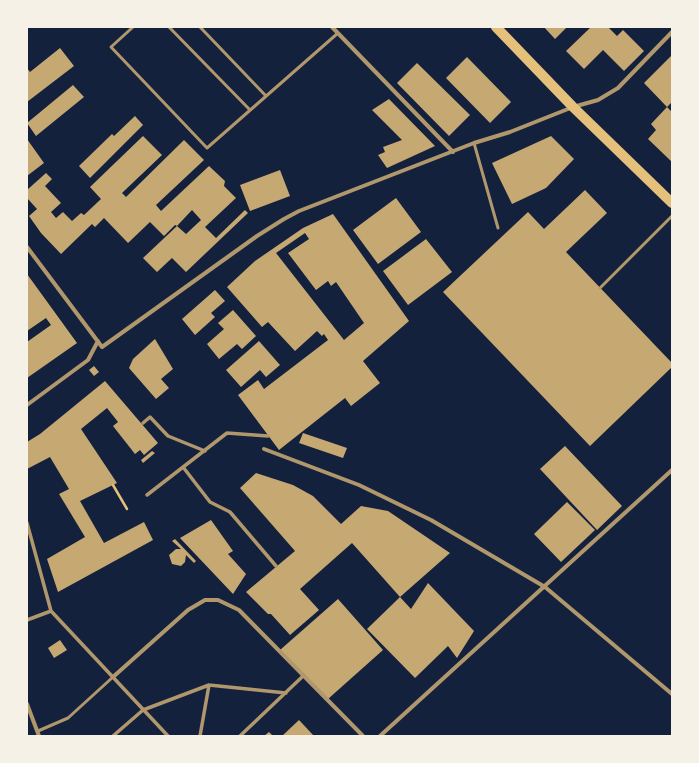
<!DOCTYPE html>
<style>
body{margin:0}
#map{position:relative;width:699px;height:763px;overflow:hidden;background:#14213d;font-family:"Source Sans 3",sans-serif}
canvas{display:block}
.frame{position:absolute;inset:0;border:28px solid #f6f1e7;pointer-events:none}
</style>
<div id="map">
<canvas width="699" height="763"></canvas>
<div class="frame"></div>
</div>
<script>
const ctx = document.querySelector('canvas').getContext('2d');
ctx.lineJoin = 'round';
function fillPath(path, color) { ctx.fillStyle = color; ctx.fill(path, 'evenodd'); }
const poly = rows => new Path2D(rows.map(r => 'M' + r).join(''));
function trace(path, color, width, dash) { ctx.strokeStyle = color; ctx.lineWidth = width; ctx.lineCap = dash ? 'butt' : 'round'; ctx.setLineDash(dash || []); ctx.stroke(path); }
const building = poly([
 [544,27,567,27,555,39],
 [591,27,608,27,617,36,623,30,644,51,624,71,603,50,584,69,566,51],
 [60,48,74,66,27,102,27,68,30,72],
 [672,55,672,102,667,107,644,83],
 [467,57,511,102,490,123,446,78],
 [417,63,470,115,449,136,397,83],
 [73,85,84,97,36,136,27,123],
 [389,99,435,146,387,168,378,155,385,152,383,147,402,140,372,110],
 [667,107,672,112,672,162,648,139,656,130,651,124],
 [135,116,143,125,90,178,79,166,112,134,114,136],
 [143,136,162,155,122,193,126,197,184,140,204,160,156,205,161,211,209,166,225,181,224,186,236,198,205,227,216,238,245,210,248,213,186,272,172,258,157,272,143,258,177,226,186,234,200,221,201,220,192,210,177,226,175,225,164,236,150,222,128,243,104,218,95,227,92,224,61,254,41,233,29,216,37,209,27,198,27,190,46,173,52,179,45,186,61,203,51,212,56,218,63,212,72,221,81,213,84,215,101,199,90,187],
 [551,136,574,159,546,188,512,204,492,163],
 [27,139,44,163,27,176],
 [280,170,290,196,250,211,240,185],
 [585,190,607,213,566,252,672,363,672,367,590,446,443,292,528,212,544,229],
 [396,198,421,232,378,264,353,230],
 [333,214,409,321,363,361,380,383,351,406,345,398,279,450,238,395,258,380,264,389,328,340,324,334,322,336,317,331,295,351,268,322,262,327,227,287,255,261,303,228],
 [305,233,309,239,288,253,316,290,328,281,331,286,336,282,364,323,344,340,276,253],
 [426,239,452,272,408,305,383,271],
 [27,274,77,343,27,378,27,342,51,325,46,318,27,331],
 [215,290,225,301,211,313,215,317,195,335,182,319],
 [233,310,256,336,242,349,237,344,219,359,207,344,224,329,218,323],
 [155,339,173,369,161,379,169,388,156,399,129,368,133,359],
 [259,341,280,365,266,377,260,370,241,387,226,370],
 [94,366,99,372,94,376,89,370],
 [105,381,158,443,144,455,140,450,135,454,113,426,118,422,107,408,81,429,117,483,80,501,104,543,144,522,153,540,58,592,47,559,85,537,59,494,69,489,50,457,27,469,27,442,40,434],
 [303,433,347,448,343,458,299,443],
 [565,446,622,506,597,530,540,469],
 [152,451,155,453,143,463,141,460],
 [256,473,293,485,313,496,341,524,361,506,388,511,450,553,400,597,411,609,428,583,474,631,457,658,448,646,415,678,367,629,400,597,352,543,300,589,319,610,290,635,271,614,268,614,246,592,295,551,240,488],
 [567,502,595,530,561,562,534,534],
 [211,520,233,551,228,554,246,574,233,594,180,538],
 [175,539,196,561,194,563,186,555,185,562,181,566,172,564,169,555,176,549,181,549,172,541],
 [338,599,383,650,328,699,280,650],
 [60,640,67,650,54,658,48,648],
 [299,720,314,736,282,736],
 [269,732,273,736,264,736]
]);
const path = poly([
 [113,485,127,509]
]);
const service = poly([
 [133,27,111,47,207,148,338,33],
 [169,27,250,110],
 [200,27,266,96],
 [474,143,498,228],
 [600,288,672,216],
 [38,731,68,718,113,677]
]);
const pedestrian = poly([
 [143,423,150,417,168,436,205,451],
 [183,467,210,502,230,512,276,566],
 [147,495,227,433,268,436],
 [27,523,51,611,168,736],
 [27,620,51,611],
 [113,736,143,710,209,685,286,693],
 [200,736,209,685],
 [240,736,302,677]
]);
const minor = poly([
 [332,27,453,152],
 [27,247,102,347,257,236,284,219,299,211,474,143,510,132,573,107,598,100,618,88,672,32],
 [27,405,88,360,98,341],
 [264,449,359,485,431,520,545,587,672,694],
 [113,677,188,610,205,600,218,600,239,610,363,736],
 [27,704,39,736],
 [380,736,672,470]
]);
const primary = poly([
 [496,27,573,107,672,203]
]);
fillPath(building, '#c6a872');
trace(path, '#e5c07b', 2.5);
trace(service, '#b1986c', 3);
trace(pedestrian, '#b1986c', 3.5);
trace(minor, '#b1986c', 4);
trace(primary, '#e5c07b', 10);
</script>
